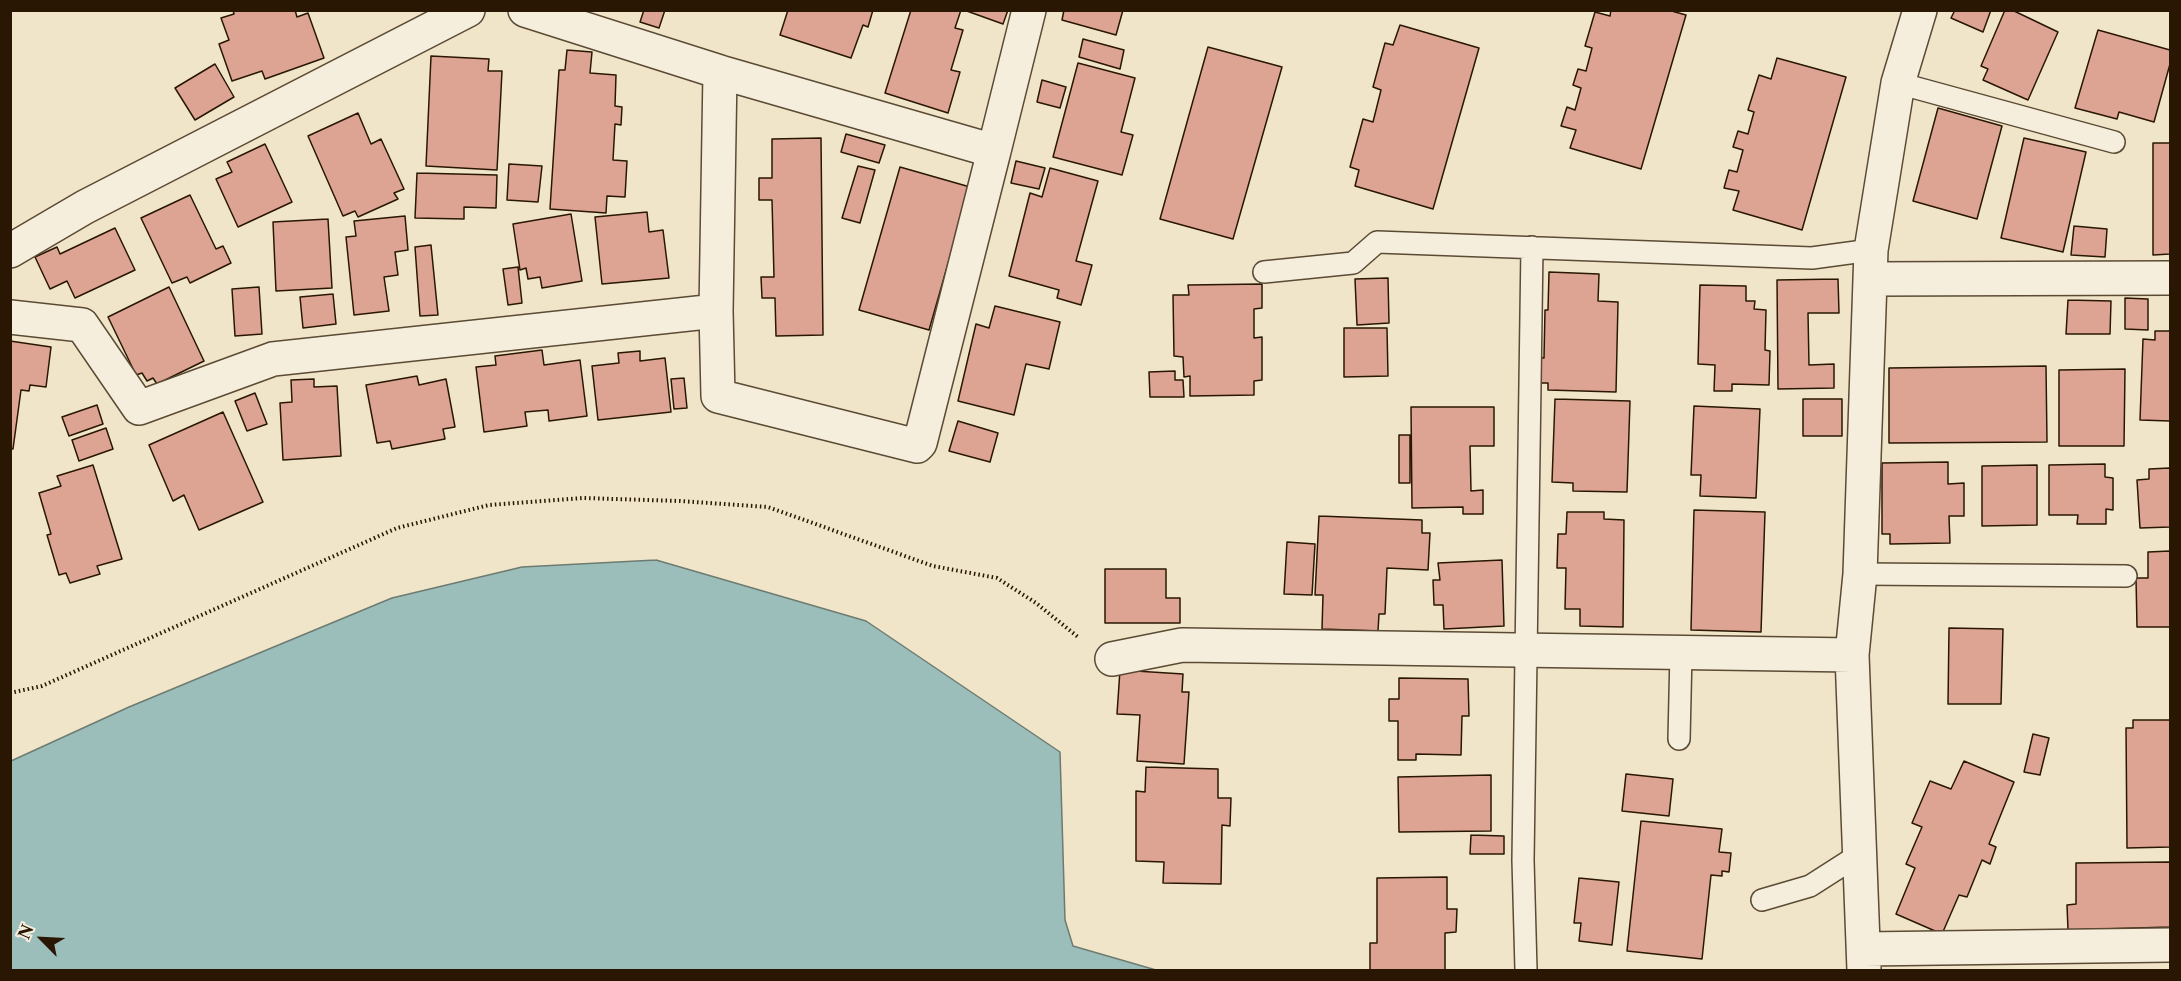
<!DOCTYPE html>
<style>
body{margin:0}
#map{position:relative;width:2181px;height:981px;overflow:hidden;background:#f0e5c9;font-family:"Libre Caslon Text",serif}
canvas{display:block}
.frame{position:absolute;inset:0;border:12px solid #291703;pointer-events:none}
.north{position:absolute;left:12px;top:909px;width:60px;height:60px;-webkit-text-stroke:4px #f5eedc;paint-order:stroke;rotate:294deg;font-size:16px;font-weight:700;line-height:24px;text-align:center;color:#291703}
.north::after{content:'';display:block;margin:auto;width:21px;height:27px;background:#291703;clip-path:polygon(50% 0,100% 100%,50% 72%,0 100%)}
</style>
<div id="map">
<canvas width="2181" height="981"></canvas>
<div class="frame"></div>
<div class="north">N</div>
</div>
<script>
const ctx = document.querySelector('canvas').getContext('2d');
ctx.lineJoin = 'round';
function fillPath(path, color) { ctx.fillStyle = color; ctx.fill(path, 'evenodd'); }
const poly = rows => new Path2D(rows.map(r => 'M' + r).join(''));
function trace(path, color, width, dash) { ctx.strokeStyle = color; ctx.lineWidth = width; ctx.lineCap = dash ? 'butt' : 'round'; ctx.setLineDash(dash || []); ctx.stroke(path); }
const water = poly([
 [656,560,866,621,1060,752,1065,920,1073,946,1156,970,11,970,11,761,129,707,392,598,522,567,656,560]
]);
const building = poly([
 [233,10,295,10,297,17,308,13,324,58,265,79,262,71,232,81,219,44,229,40,221,18,234,14,233,10],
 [644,10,665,10,659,28,640,22,644,10],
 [788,10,873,10,868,27,863,25,851,58,780,35,788,10],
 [911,10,961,10,955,28,963,30,951,70,960,72,948,113,885,93,911,10],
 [964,10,1008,10,1003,24,964,10],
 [1064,10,1123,10,1116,35,1062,20,1064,10],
 [1611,10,1668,10,1686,15,1641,169,1570,148,1576,130,1561,126,1567,107,1575,110,1581,88,1573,85,1578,69,1586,71,1592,48,1585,46,1595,12,1610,16,1611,10],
 [1955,10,1991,10,1983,32,1951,18,1955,10],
 [2005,10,2012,10,2058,32,2028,100,1983,80,1988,69,1981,66,2005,10],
 [1400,25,1479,48,1433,209,1355,186,1359,170,1350,167,1363,119,1373,122,1381,90,1373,87,1385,43,1393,45,1400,25],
 [2098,30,2170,50,2170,64,2154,122,2119,112,2117,119,2075,108,2098,30],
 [1083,39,1124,50,1120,69,1079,57,1083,39],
 [1208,47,1282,67,1233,239,1160,219,1208,47],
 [567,50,592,52,590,73,616,75,615,106,622,107,621,125,615,124,613,160,627,161,625,197,607,196,606,213,550,209,559,70,565,70,567,50],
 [431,56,489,59,488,71,502,71,497,170,426,166,431,56],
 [1777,58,1846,77,1802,230,1733,210,1739,191,1724,188,1729,170,1737,172,1743,150,1733,147,1738,131,1748,134,1754,112,1748,110,1759,75,1771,79,1777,58],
 [1078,63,1135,78,1121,132,1133,135,1122,175,1053,157,1078,63],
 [215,64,234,97,195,120,175,88,215,64],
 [1042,80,1066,87,1060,108,1037,102,1042,80],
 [1938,108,2002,126,1977,219,1913,201,1938,108],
 [358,113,371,144,381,139,404,189,394,193,398,199,358,217,355,211,343,216,308,136,358,113],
 [846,134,885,145,879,163,841,152,846,134],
 [821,138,823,335,776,336,775,298,762,298,761,277,774,277,772,200,759,200,759,178,772,178,772,139,821,138],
 [2024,138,2086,152,2063,252,2001,238,2024,138],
 [2153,143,2170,143,2170,254,2153,255,2153,143],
 [265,144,292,202,238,227,216,179,232,172,227,162,265,144],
 [1016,161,1045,168,1039,189,1011,183,1016,161],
 [509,164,542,166,538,202,507,200,509,164],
 [858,166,875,170,860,223,842,218,858,166],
 [900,167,970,187,929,330,859,310,900,167],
 [1050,168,1098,181,1076,261,1092,265,1081,305,1057,298,1059,290,1009,276,1030,193,1042,197,1050,168],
 [417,173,497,175,496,208,464,207,464,219,415,218,417,173],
 [190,195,216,249,223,246,231,263,190,283,187,277,172,283,141,218,190,195],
 [647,212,649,232,663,230,669,278,602,284,595,217,647,212],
 [571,214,582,281,542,288,540,277,528,279,526,268,520,270,513,224,571,214],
 [405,216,408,250,395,252,398,275,384,277,389,311,354,315,346,237,356,236,354,221,405,216],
 [328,219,332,288,276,291,273,222,328,219],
 [2074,226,2107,229,2105,257,2071,255,2074,226],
 [115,228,135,270,75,298,67,281,50,289,35,257,57,247,60,254,115,228],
 [431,245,438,315,420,316,415,247,431,245],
 [518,267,522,303,508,305,503,269,518,267],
 [1549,272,1599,274,1598,301,1618,302,1616,392,1548,390,1548,383,1537,383,1538,357,1544,358,1545,310,1548,310,1549,272],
 [1388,278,1389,323,1357,325,1355,279,1388,278],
 [1838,279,1839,313,1808,313,1809,365,1834,364,1834,388,1778,389,1777,280,1838,279],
 [1262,284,1262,308,1254,309,1254,338,1262,337,1262,380,1254,381,1254,395,1190,396,1190,376,1184,377,1183,357,1174,356,1173,295,1189,295,1188,285,1262,284],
 [1700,285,1746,286,1746,301,1755,301,1754,309,1766,310,1765,350,1770,351,1769,385,1732,384,1732,391,1714,391,1715,365,1698,364,1700,285],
 [169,287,204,361,157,384,153,378,147,381,142,373,136,375,108,317,169,287],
 [259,287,262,334,235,336,232,289,259,287],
 [333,294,336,324,303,328,300,297,333,294],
 [2125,298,2148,299,2148,330,2125,329,2125,298],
 [2068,300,2111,301,2110,334,2066,334,2068,300],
 [995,306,1060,322,1049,369,1026,364,1014,415,958,401,976,324,989,328,995,306],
 [1344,328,1387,328,1388,376,1344,377,1344,328],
 [2155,331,2170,331,2170,421,2140,420,2143,339,2155,340,2155,331],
 [10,341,51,347,46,387,30,385,29,391,21,390,13,449,10,449,10,341],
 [542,350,544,365,580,360,587,416,549,421,548,410,525,412,527,426,484,432,476,367,496,365,495,356,542,350],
 [640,351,640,361,665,358,671,412,598,420,592,366,619,363,618,353,640,351],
 [2046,366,2047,442,1889,443,1889,368,2046,366],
 [2125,369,2124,446,2059,446,2059,370,2125,369],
 [1175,371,1175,380,1183,380,1184,397,1150,397,1149,372,1175,371],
 [417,376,419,385,446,379,455,427,443,429,445,439,392,449,390,441,377,443,366,385,417,376],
 [684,378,687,408,674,409,671,379,684,378],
 [314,379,314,387,337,386,341,456,283,460,280,403,292,402,291,380,314,379],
 [255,393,267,424,247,431,235,401,255,393],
 [1555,399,1630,401,1627,492,1573,491,1573,483,1552,482,1555,399],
 [1803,399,1842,399,1842,436,1803,436,1803,399],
 [97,405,103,424,69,436,62,417,97,405],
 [1694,406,1760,409,1756,498,1700,496,1701,475,1691,475,1694,406],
 [1411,407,1494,407,1494,446,1470,446,1471,491,1483,490,1483,514,1463,514,1463,507,1412,508,1411,407],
 [223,412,263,502,199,530,184,495,173,501,149,445,223,412],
 [958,421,998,433,990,462,949,451,958,421],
 [106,428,113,449,79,461,72,440,106,428],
 [1399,435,1410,435,1410,483,1399,483,1399,435],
 [1948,462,1948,484,1964,483,1964,516,1949,516,1950,543,1890,544,1890,534,1882,534,1882,463,1948,462],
 [2105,464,2105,477,2113,478,2113,510,2106,509,2106,524,2077,524,2078,515,2049,515,2049,465,2105,464],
 [93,465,122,559,97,566,100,574,70,583,66,573,59,575,47,535,51,534,39,493,61,486,57,476,93,465],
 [2037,465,2037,525,1982,526,1982,466,2037,465],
 [2170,468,2170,527,2140,528,2137,480,2149,479,2149,469,2170,468],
 [1694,510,1765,512,1761,632,1691,630,1694,510],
 [1567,512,1604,512,1604,519,1624,520,1623,627,1580,626,1580,609,1565,609,1566,568,1557,568,1558,534,1566,534,1567,512],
 [1319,516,1422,520,1422,533,1430,533,1428,570,1387,568,1385,614,1379,614,1378,631,1322,629,1323,595,1315,595,1319,516],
 [1287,542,1315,544,1312,595,1284,594,1287,542],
 [2170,551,2170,627,2137,627,2136,578,2148,578,2148,552,2170,551],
 [1502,560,1504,626,1444,629,1443,605,1434,605,1433,580,1440,580,1438,563,1502,560],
 [1105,569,1166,569,1166,598,1180,598,1180,623,1105,623,1105,569],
 [1949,628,2003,629,2001,704,1948,704,1949,628],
 [1120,670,1183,674,1182,692,1189,692,1184,764,1137,761,1140,715,1117,714,1120,670],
 [1399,678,1468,679,1469,716,1462,716,1461,755,1416,754,1416,760,1398,760,1398,721,1389,721,1389,699,1399,699,1399,678],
 [2133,720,2170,720,2170,847,2127,848,2126,728,2133,728,2133,720],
 [2033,734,2049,738,2040,775,2024,772,2033,734],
 [1964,761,2014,782,1989,844,1996,847,1990,864,1982,860,1967,897,1959,895,1942,934,1896,914,1915,868,1906,864,1922,827,1912,823,1930,781,1951,789,1964,761],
 [1146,767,1218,769,1218,798,1231,798,1230,826,1222,825,1221,884,1163,883,1164,862,1136,861,1136,791,1145,792,1146,767],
 [1626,774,1673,779,1669,816,1622,811,1626,774],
 [1491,775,1491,831,1399,832,1398,777,1491,775],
 [1641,821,1722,829,1719,852,1731,853,1729,872,1722,871,1722,876,1711,875,1702,959,1627,951,1641,821],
 [1471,835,1504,836,1504,854,1470,854,1471,835],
 [2170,862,2170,927,2068,930,2067,905,2076,904,2076,863,2170,862],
 [1447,877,1447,909,1457,909,1456,932,1445,933,1445,970,1370,970,1370,943,1377,943,1377,878,1447,877],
 [1579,878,1619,882,1612,945,1579,941,1581,923,1574,923,1579,878]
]);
const path = poly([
 [10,693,42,686,397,528,489,505,583,498,680,501,768,507,933,566,997,578,1036,603,1078,637]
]);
const lane = poly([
 [1898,83,2114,142],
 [1264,272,1353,263,1377,242,1812,258,1871,250],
 [1860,574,2126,576],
 [1679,739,1681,653],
 [1762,900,1810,886,1860,854],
 [1526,970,1523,860,1532,247]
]);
const street = poly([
 [525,10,720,72,994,151,1029,10],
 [720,72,716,311,718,396,917,446,920,443,994,151],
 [10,251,85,207,468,10],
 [1871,279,2170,278],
 [10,317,82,325,139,408,273,359,716,311],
 [1112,659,1182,645,1852,655],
 [1864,949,2170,945],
 [1864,970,1852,655,1860,574,1871,250,1898,83,1920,10]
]);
fillPath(water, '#9bbeba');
trace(water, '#6d7b71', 1.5);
fillPath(building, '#dea493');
trace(building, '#291703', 1.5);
trace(lane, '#5b4a34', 24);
trace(street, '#5b4a34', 36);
trace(path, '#291703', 4, [1.5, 3]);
trace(lane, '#f5eedc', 21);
trace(street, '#f5eedc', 33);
</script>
